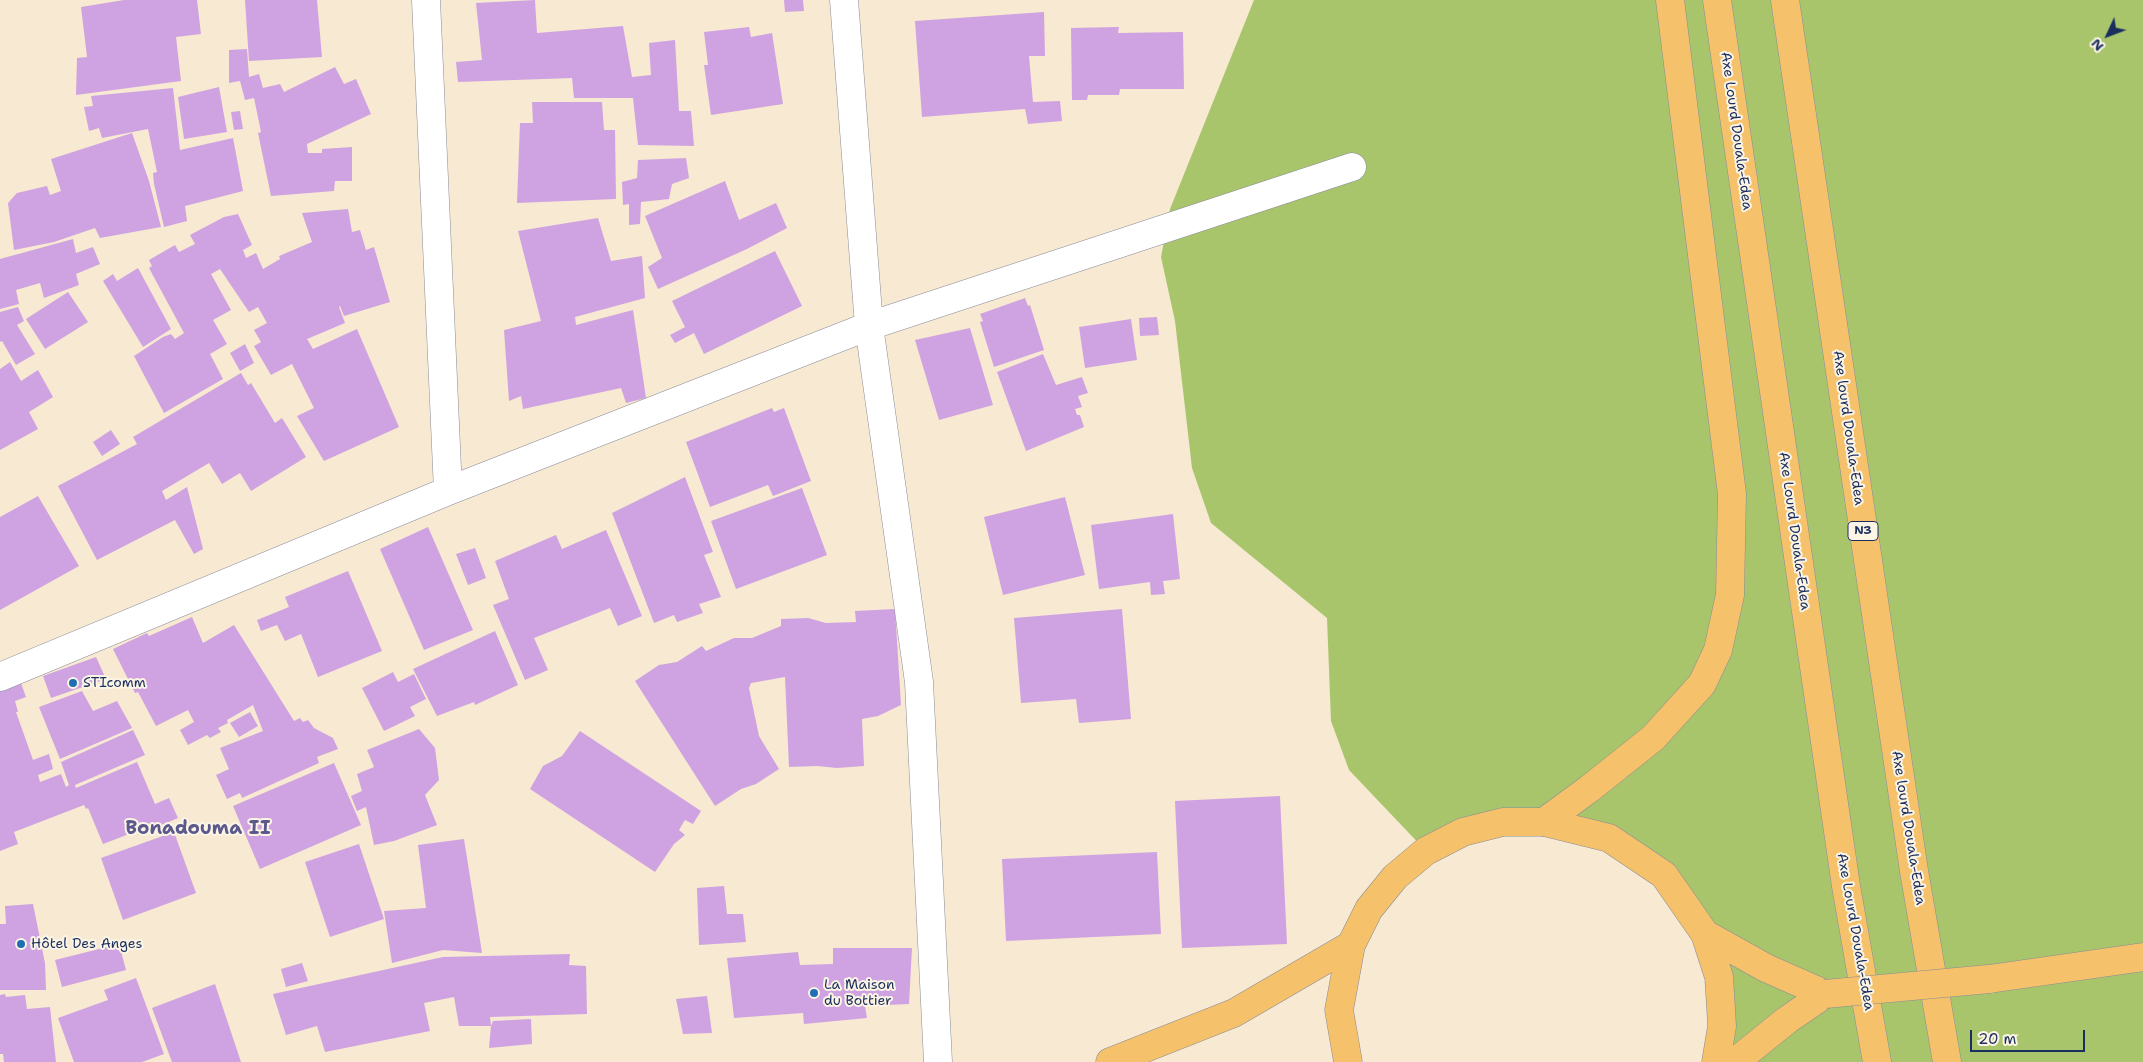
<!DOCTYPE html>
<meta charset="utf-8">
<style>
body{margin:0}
#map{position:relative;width:2143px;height:1062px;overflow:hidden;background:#f7e9d2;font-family:"Shantell Sans",sans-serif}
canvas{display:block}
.north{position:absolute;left:2083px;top:10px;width:50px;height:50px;-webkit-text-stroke:4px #fcf5e5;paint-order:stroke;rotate:227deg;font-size:14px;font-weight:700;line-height:20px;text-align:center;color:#1b2f5e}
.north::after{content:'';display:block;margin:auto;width:18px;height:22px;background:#1b2f5e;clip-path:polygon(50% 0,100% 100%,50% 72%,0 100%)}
.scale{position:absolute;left:1970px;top:1030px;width:115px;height:22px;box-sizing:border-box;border:2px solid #1b2f5e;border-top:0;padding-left:6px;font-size:15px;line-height:18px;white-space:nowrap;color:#1b2f5e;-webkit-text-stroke:4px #fcf5e5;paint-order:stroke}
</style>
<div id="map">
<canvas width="2143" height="1062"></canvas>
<div class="north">N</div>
<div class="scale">20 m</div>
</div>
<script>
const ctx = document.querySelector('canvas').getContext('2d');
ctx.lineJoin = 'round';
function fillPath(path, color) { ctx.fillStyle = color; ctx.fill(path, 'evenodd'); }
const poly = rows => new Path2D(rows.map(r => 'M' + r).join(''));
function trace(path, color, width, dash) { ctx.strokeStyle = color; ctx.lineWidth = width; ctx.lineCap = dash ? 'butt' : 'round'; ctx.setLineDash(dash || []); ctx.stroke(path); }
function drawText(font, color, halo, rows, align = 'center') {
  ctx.font = font + ' "Shantell Sans",sans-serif'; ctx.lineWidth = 4; ctx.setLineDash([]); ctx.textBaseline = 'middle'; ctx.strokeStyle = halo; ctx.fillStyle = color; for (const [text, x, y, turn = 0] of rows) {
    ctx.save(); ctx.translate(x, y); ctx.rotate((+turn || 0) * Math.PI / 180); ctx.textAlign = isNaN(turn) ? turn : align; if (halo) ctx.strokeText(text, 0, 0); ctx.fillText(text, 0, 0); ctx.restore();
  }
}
const green = poly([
 [1254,0,2143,0,2143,1062,1716,1062,1719,977,1664,875,1544,822,1426,851,1349,770,1331,721,1327,618,1211,523,1192,468,1175,321,1161,257,1170,209]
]);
const building = poly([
 [124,0,197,0,201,34,176,37,181,81,76,95,77,58,87,57,81,7],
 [245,0,317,0,322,57,249,61],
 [535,0,537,33,623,26,632,77,651,75,649,43,675,40,679,111,691,111,694,146,638,145,633,98,574,98,572,78,458,82,456,62,482,60,476,3],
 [784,0,803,0,804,11,785,12],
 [1044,12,1045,56,1029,56,1033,102,1060,101,1062,121,1028,124,1025,109,922,117,915,21],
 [749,27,751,37,772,33,783,104,711,115,704,65,708,65,704,32],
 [1119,27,1118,33,1183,32,1184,89,1120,89,1119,95,1088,95,1087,100,1072,100,1071,28],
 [247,49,249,77,259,74,263,88,280,84,284,92,335,67,344,84,356,79,371,114,307,144,308,153,322,153,322,149,352,147,352,181,335,181,334,191,271,196,258,133,261,132,254,98,245,100,240,81,229,83,229,50],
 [219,87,227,132,184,139,178,97],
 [173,88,180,150,233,138,243,191,185,206,187,221,164,227,154,184,153,173,157,172,148,129,102,138,99,128,89,131,84,107,93,106,91,96],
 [532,102,602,102,604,130,615,130,616,199,517,203,520,123,533,123],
 [240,111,243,129,234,130,231,112],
 [132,133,149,181,161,227,100,238,95,228,54,242,14,250,8,203,17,193,47,186,50,195,61,191,51,159],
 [686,158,689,178,672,184,669,199,641,202,640,224,629,225,629,204,623,205,622,182,637,178,638,160],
 [725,181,739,220,776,203,787,228,747,249,658,289,648,267,662,258,645,216],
 [348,209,352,232,360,230,366,250,374,247,390,302,344,316,340,306,339,307,345,323,307,339,313,349,357,329,399,427,324,461,297,416,314,408,292,364,271,375,254,346,261,342,254,330,267,323,258,307,249,312,220,269,211,274,231,310,213,320,227,344,210,354,223,379,164,413,134,356,163,337,171,334,175,339,184,333,149,268,152,266,149,260,175,245,179,252,195,244,190,235,224,217,238,214,252,245,243,250,246,258,256,253,263,269,280,259,279,256,312,242,302,213],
 [598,218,611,261,642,256,645,298,575,317,576,325,633,310,646,398,626,403,621,388,523,409,521,396,509,401,504,330,541,321,518,231],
 [73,239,76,253,93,247,100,264,76,274,79,285,44,298,40,283,16,290,19,304,0,309,0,259],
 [775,251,802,306,704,354,694,333,675,343,670,335,685,327,672,301],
 [138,268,171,329,143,347,103,281,113,274,117,281],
 [68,292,88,322,45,349,26,319],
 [1025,298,1028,306,1030,305,1044,350,994,367,980,322,983,321,980,314],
 [18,307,24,321,17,325,35,354,16,365,2,341,0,342,0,312],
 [1157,317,1159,335,1140,336,1139,318],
 [1131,319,1137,360,1085,368,1079,327],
 [970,328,993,405,939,420,915,340],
 [245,344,254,363,240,371,230,353],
 [1043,354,1056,385,1082,377,1088,393,1078,396,1082,407,1075,409,1077,415,1080,415,1084,427,1026,451,997,372],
 [10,362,21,381,38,370,53,397,29,412,38,429,0,450,0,369],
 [241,373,248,385,251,383,275,423,282,418,306,457,251,491,240,473,222,484,209,463,162,491,166,500,187,487,203,549,194,554,175,520,97,560,58,486,137,444,133,437],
 [772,408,774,412,784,408,811,481,773,496,768,485,710,507,686,442],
 [111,430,120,444,102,456,93,442],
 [685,477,713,552,704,555,721,597,699,604,703,613,677,622,674,615,654,623,612,513],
 [802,488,827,555,736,589,711,521],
 [38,496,79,566,0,610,0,517],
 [1065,497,1085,575,1003,595,984,517],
 [1173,514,1180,579,1163,581,1165,594,1151,595,1150,582,1099,589,1091,525],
 [428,527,473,630,424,650,380,549],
 [606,530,642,616,618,626,610,608,534,638,548,670,525,680,493,605,509,599,495,561,556,535,562,549],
 [475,548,486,578,468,585,456,554],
 [348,571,382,651,318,677,301,634,285,641,277,625,261,631,257,620,289,607,285,597],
 [895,609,901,705,878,716,862,719,864,766,837,768,817,766,789,767,785,677,751,683,749,688,759,736,779,769,756,784,741,789,715,806,635,681,659,665,677,662,702,646,706,651,734,638,752,638,781,626,781,619,808,618,826,623,856,622,855,611],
 [1122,609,1131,719,1079,723,1076,699,1021,703,1014,618],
 [192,617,203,643,234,625,294,721,300,718,303,722,308,720,314,728,333,738,338,749,317,757,319,763,242,798,240,793,227,799,216,775,229,769,220,748,263,731,253,705,227,720,228,723,218,728,221,732,210,738,207,735,188,745,180,730,194,722,188,710,156,726,138,692,135,693,113,649,147,633,149,636],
 [495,631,518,685,475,705,474,702,437,716,413,669],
 [96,657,106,679,51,698,43,676],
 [393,672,398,682,414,674,426,699,410,707,415,716,384,731,362,688],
 [19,678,26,697,15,701,18,712,16,712,33,760,49,754,53,769,38,775,40,782,61,774,66,787,69,785,61,762,133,730,145,755,75,785,76,788,137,762,155,804,169,798,178,818,138,835,137,831,103,844,88,808,86,809,84,805,14,832,18,844,0,851,0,688],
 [82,691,93,711,117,701,132,728,60,759,39,707],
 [250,712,258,726,239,737,230,723],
 [419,729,435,748,439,780,425,795,437,825,394,841,374,845,366,807,357,811,351,796,362,791,357,774,374,767,367,750],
 [580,731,701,811,693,824,685,820,679,830,685,835,674,844,655,872,530,789,543,766,562,756],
 [334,763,361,825,260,869,233,806],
 [1280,796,1287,944,1182,948,1175,801],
 [174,832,196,893,123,920,101,858],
 [464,839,482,953,443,950,392,963,384,911,426,908,418,845],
 [359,844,384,919,330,937,305,862],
 [1157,852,1161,934,1006,941,1002,859],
 [724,886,727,914,743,914,746,942,699,945,697,888],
 [33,904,45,963,46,990,0,990,0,924,6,924,5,906],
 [119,944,126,970,62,987,55,960],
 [833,948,912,948,909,1004,865,1006,867,1018,804,1024,803,1013,734,1018,727,958,798,952,800,965,833,964],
 [570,954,569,965,586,966,587,1014,490,1017,491,1026,459,1026,454,997,424,1003,430,1031,325,1052,317,1026,286,1035,273,994,443,957],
 [302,963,308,981,286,987,281,969],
 [136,978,164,1054,142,1062,74,1062,58,1018,108,1000,104,990],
 [215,984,241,1062,172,1062,152,1008],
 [5,994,6,997,25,995,27,1009,50,1007,56,1062,4,1062,3,1054,0,1054,0,995],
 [707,996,712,1033,683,1034,676,999],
 [531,1019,532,1044,489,1048,491,1026,493,1021]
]);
const minor = poly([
 [426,0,448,491],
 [844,0,869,326,919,682,938,1062],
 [0,677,448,491,869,326,1352,167]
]);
const major = poly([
 [1705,934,1766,968,1825,994],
 [1989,979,2143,957],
 [1110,1062,1234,1013,1351,945],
 [1348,1062,1339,1010,1351,945,1369,909,1395,877,1426,851,1463,832,1503,822,1544,822,1609,838,1664,875,1705,934,1719,977,1722,1026,1716,1062],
 [1735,1062,1787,1020,1825,994]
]);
const highway = poly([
 [1717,0,1846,886,1877,1062],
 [1785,0,1914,871,1947,1062],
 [1544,822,1589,789,1653,738,1702,684,1718,650,1730,595,1732,494,1670,0]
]);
const majorBridge = poly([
 [1825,994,1989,979]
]);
const markers = [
 [73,683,5,"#1f6fb2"],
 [21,944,5,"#1f6fb2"],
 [814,993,5,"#1f6fb2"]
];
const shields = [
 [1863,531,30]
];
const shieldNames = [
 ["N3",1863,531]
];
const streetNames = [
 ["Axe Lourd Douala-Edea",1736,131,82],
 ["Axe lourd Douala-Edea",1848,428,82],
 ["Axe Lourd Douala-Edea",1794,531,82],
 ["Axe lourd Douala-Edea",1908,828,81],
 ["Axe Lourd Douala-Edea",1855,932,80]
];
const poiNames = [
 ["STIcomm",83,683],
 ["Hôtel Des Anges",31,944],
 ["La Maison",824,985],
 ["du Bottier",824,1001]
];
const districtNames = [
 ["Bonadouma II",198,829]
];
fillPath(green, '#a8c56c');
fillPath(building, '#cfa3e1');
trace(minor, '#898c98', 29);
trace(major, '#898c98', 29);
trace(highway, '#898c98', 29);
trace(minor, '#fff', 28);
trace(major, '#f5c16b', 28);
trace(highway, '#f5c16b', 28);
trace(majorBridge, '#898c98', 29, []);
trace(majorBridge, '#f5c16b', 28);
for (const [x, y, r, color] of markers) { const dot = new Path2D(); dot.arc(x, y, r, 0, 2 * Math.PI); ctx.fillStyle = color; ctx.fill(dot); trace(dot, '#fcf5e5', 2); }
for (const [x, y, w] of shields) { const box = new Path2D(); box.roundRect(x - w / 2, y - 9.5, w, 19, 4); ctx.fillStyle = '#fcf5e5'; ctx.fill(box); trace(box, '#1b2f5e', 1); }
drawText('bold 12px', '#1b2f5e', null, shieldNames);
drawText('14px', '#1b2f5e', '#fcf5e5', streetNames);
drawText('14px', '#1b2f5e', '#fcf5e5', poiNames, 'left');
drawText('bold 19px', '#5a588c', '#fcf5e5', districtNames);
</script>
